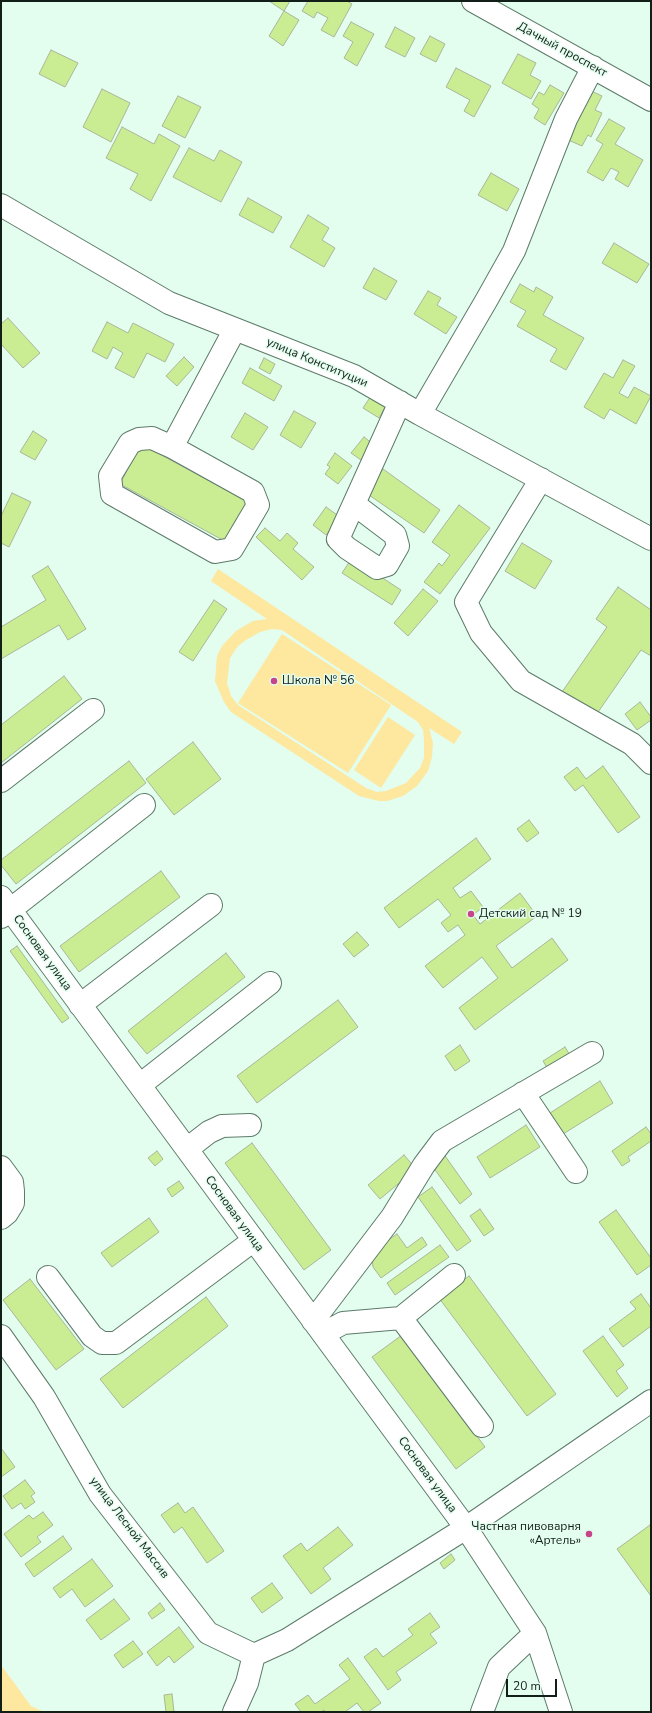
<!DOCTYPE html>
<meta charset="utf-8">
<style>
body{margin:0}
#map{position:relative;width:652px;height:1713px;overflow:hidden;background:#e3fdee;font-family:"Nunito Sans",sans-serif}
canvas{display:block}
.frame{position:absolute;inset:0;border:2px solid #121e18;pointer-events:none}
.scale{position:absolute;left:506px;top:1679px;width:51px;height:18px;box-sizing:border-box;border:2px solid #121e18;border-top:0;padding-left:5px;font-size:12px;line-height:14px;white-space:nowrap;color:#121e18;-webkit-text-stroke:3px #e3fdee;paint-order:stroke}
</style>
<div id="map">
<canvas width="652" height="1713"></canvas>
<div class="frame"></div>
<div class="scale">20 m</div>
</div>
<script>
const ctx = document.querySelector('canvas').getContext('2d');
ctx.lineJoin = 'round';
function fillPath(path, color) { ctx.fillStyle = color; ctx.fill(path, 'evenodd'); }
const poly = rows => new Path2D(rows.map(r => 'M' + r).join(''));
function trace(path, color, width, dash) { ctx.strokeStyle = color; ctx.lineWidth = width; ctx.lineCap = dash ? 'butt' : 'round'; ctx.setLineDash(dash || []); ctx.stroke(path); }
function drawText(font, color, halo, rows, align = 'center') {
  ctx.font = font + ' "Nunito Sans",sans-serif'; ctx.lineWidth = 3; ctx.setLineDash([]); ctx.textBaseline = 'middle'; ctx.strokeStyle = halo; ctx.fillStyle = color; for (const [text, x, y, turn = 0] of rows) {
    ctx.save(); ctx.translate(x, y); ctx.rotate((+turn || 0) * Math.PI / 180); ctx.textAlign = isNaN(turn) ? turn : align; if (halo) ctx.strokeText(text, 0, 0); ctx.fillText(text, 0, 0); ctx.restore();
  }
}
const green = poly([
 [218,569,462,732,454,744,429,728,433,743,432,757,428,771,417,786,403,796,387,801,379,801,359,796,231,712,224,702,215,681,217,656,222,646,236,631,253,621,267,619,211,581],
 [272,629,282,630,418,722,423,730,424,739,424,758,420,768,406,783,386,791,377,792,366,788,238,705,231,696,227,683,230,658,238,646,246,640,260,632],
 [282,634,391,705,348,773,238,703],
 [388,717,415,735,381,788,354,770],
 [1,1665,31,1706,44,1712,1,1712]
]);
const building = poly([
 [269,1,290,1,284,11,269,1],
 [308,1,347,1,352,4,334,37,321,30,328,18,317,12,314,18,302,11,308,1],
 [284,11,299,20,283,46,269,36,284,11],
 [351,22,374,34,357,66,344,58,353,42,343,36,351,22],
 [395,27,415,38,405,57,385,47,395,27],
 [430,36,445,44,436,62,420,54,430,36],
 [51,50,78,63,65,87,39,74,51,50],
 [518,54,536,63,530,75,541,81,531,99,502,83,518,54],
 [456,68,491,86,474,117,464,111,470,100,446,87,456,68],
 [550,85,564,93,545,125,534,118,539,109,532,104,539,92,544,95,550,85],
 [102,89,130,103,111,142,83,127,102,89],
 [589,90,602,96,595,110,602,113,591,137,588,135,582,146,566,139,589,90],
 [178,96,201,107,185,138,162,126,178,96],
 [609,119,625,128,615,144,643,160,628,187,615,179,619,172,611,168,603,181,587,172,603,144,596,140,609,119],
 [122,127,154,144,159,134,180,146,151,201,130,189,138,174,106,158,122,127],
 [189,148,214,161,220,150,242,162,221,202,173,177,189,148],
 [491,173,519,189,507,211,478,195,491,173],
 [248,198,282,217,273,233,239,215,248,198],
 [308,215,329,228,322,240,335,248,324,267,290,247,308,215],
 [614,243,649,264,637,283,602,263,614,243],
 [374,268,397,281,386,300,363,288,374,268],
 [520,284,534,292,536,287,553,297,543,315,584,338,566,370,550,361,557,349,517,326,526,311,510,302,520,284],
 [428,291,441,298,437,305,457,317,446,334,414,314,428,291],
 [8,318,40,353,23,368,1,344,1,324,8,318],
 [107,322,128,333,133,323,174,344,165,362,147,353,134,378,115,368,123,353,113,347,107,359,92,351,107,322],
 [184,357,194,367,177,386,166,376,184,357],
 [264,358,275,364,270,374,259,368,264,358],
 [623,360,635,366,619,393,628,398,634,387,651,396,636,424,610,409,604,419,584,407,604,373,613,378,623,360],
 [250,368,282,386,274,401,242,383,250,368],
 [371,396,386,405,379,418,363,408,371,396],
 [294,411,316,423,301,448,280,435,294,411],
 [245,413,268,427,253,450,231,437,245,413],
 [33,431,47,440,35,460,20,452,33,431],
 [364,437,373,444,361,460,351,453,364,437],
 [141,444,252,504,230,544,120,484,141,444],
 [335,453,352,466,338,484,325,474,330,467,327,465,335,453],
 [383,469,440,510,424,533,366,493,383,469],
 [12,493,31,502,9,547,1,543,1,516,12,493],
 [459,505,490,528,440,594,424,582,439,563,442,566,450,555,432,542,459,505],
 [326,507,340,517,326,535,313,525,326,507],
 [265,528,280,541,287,533,298,543,293,549,314,567,302,580,256,537,265,528],
 [522,543,552,561,535,589,505,571,522,543],
 [352,558,401,590,392,605,342,573,352,558],
 [48,566,86,629,68,640,59,625,1,659,1,627,46,600,32,576,48,566],
 [618,587,651,610,651,656,641,650,596,715,562,692,607,627,596,619,618,587],
 [423,589,438,601,408,636,394,623,423,589],
 [214,600,227,609,193,661,179,652,214,600],
 [64,676,82,699,1,763,1,725,64,676],
 [640,702,651,717,651,720,637,730,625,714,640,702],
 [193,742,221,779,174,815,146,779,193,742],
 [129,761,146,783,16,884,1,865,1,860,129,761],
 [603,766,640,817,618,833,583,785,575,791,564,777,577,767,586,779,603,766],
 [529,820,539,833,527,842,517,829,529,820],
 [476,838,491,859,453,888,460,898,471,891,483,907,473,915,480,924,520,893,537,916,496,946,512,968,552,938,568,960,475,1030,459,1008,498,978,482,957,443,988,425,966,465,935,458,925,448,932,441,923,451,915,438,899,399,928,384,908,476,838],
 [161,871,180,897,79,972,60,946,161,871],
 [357,932,369,945,354,957,343,944,357,932],
 [17,946,69,1018,62,1023,10,951,17,946],
 [226,953,245,977,147,1054,128,1031,226,953],
 [338,1000,358,1027,257,1103,237,1076,338,1000],
 [460,1045,470,1061,455,1071,445,1056,460,1045],
 [565,1047,571,1057,549,1071,543,1061,565,1047],
 [600,1081,613,1103,563,1134,550,1113,600,1081],
 [526,1125,540,1147,490,1178,477,1157,526,1125],
 [646,1127,651,1134,651,1141,628,1157,630,1161,622,1166,612,1151,646,1127],
 [252,1143,331,1250,304,1270,225,1163,252,1143],
 [157,1151,163,1159,155,1166,148,1158,157,1151],
 [443,1153,472,1194,460,1204,430,1163,443,1153],
 [404,1155,416,1169,380,1199,368,1185,404,1155],
 [179,1181,184,1188,172,1197,167,1189,179,1181],
 [432,1187,471,1241,457,1251,418,1197,432,1187],
 [480,1209,494,1229,484,1236,470,1216,480,1209],
 [616,1210,651,1258,651,1265,637,1275,599,1222,616,1210],
 [149,1218,159,1232,112,1267,101,1253,149,1218],
 [397,1234,407,1248,422,1237,427,1245,381,1278,373,1267,371,1252,397,1234],
 [440,1245,449,1257,395,1295,387,1283,440,1245],
 [469,1276,556,1394,527,1416,439,1298,469,1276],
 [30,1279,84,1349,56,1370,3,1300,30,1279],
 [641,1294,651,1308,651,1326,623,1347,609,1329,636,1309,630,1302,641,1294],
 [206,1297,228,1326,123,1408,100,1379,206,1297],
 [402,1335,485,1447,456,1469,372,1357,402,1335],
 [603,1336,624,1365,616,1371,628,1388,617,1397,583,1351,603,1336],
 [1,1448,15,1467,1,1477,1,1448],
 [25,1480,35,1493,31,1496,35,1502,25,1509,21,1503,12,1509,3,1496,25,1480],
 [178,1503,185,1513,193,1507,224,1551,207,1563,182,1527,174,1533,161,1515,178,1503],
 [43,1512,53,1525,37,1537,41,1542,21,1557,4,1534,29,1515,33,1519,43,1512],
 [650,1525,651,1526,651,1596,617,1549,650,1525],
 [338,1527,353,1545,323,1568,331,1579,311,1594,283,1556,301,1543,307,1551,338,1527],
 [63,1536,72,1549,34,1577,25,1564,63,1536],
 [451,1554,455,1560,444,1569,440,1563,451,1554],
 [92,1559,113,1586,85,1607,72,1589,60,1598,53,1588,92,1559],
 [272,1583,283,1598,262,1613,251,1598,272,1583],
 [114,1599,130,1619,101,1640,86,1620,114,1599],
 [160,1603,165,1610,152,1619,148,1613,160,1603],
 [430,1613,440,1627,430,1634,437,1643,396,1672,401,1680,388,1690,364,1657,376,1648,383,1657,413,1635,408,1629,430,1613],
 [179,1627,194,1647,174,1663,169,1656,157,1666,147,1652,179,1627],
 [133,1641,143,1654,123,1668,114,1655,133,1641],
 [348,1658,381,1703,368,1712,364,1712,357,1703,345,1712,326,1712,324,1710,321,1712,301,1712,295,1704,308,1695,315,1704,350,1679,339,1665,348,1658],
 [172,1694,174,1712,166,1712,164,1695,172,1694]
]);
const minor = poly([
 [473,1,651,100],
 [1,205,169,303,354,376,420,414,651,539],
 [420,414,486,301,514,251,566,119,593,67],
 [172,447,152,438,139,439,130,443,110,476,112,494,215,552,232,549,258,505,253,492,172,447,235,329],
 [541,479,466,602,481,633,521,681,632,744,651,763],
 [354,504,395,535,398,546,387,565,377,568,347,548,338,539,400,402],
 [1,781,93,710],
 [1,897,466,1528,535,1633,561,1712],
 [1,917,144,805],
 [80,1005,211,905],
 [140,1085,270,983],
 [523,1093,576,1172],
 [187,1149,209,1132,222,1126,250,1125],
 [1,1167,12,1182,13,1191,13,1203,7,1213,1,1218],
 [48,1277,92,1336,102,1343,116,1343,254,1240],
 [401,1318,482,1426],
 [313,1321,392,1217,424,1165,442,1141,592,1053],
 [323,1334,343,1323,401,1318,454,1275],
 [1,1336,44,1397,100,1494,208,1633,254,1655],
 [254,1655,287,1640,466,1528,651,1401],
 [234,1712,247,1683,254,1655],
 [482,1712,499,1667,535,1633]
]);
const markers = [
 [274,681,4,"#c7448a"],
 [471,914,4,"#c7448a"],
 [589,1534,4,"#c7448a"]
];
const streetNames = [
 ["Дачный проспект",562,50,29],
 ["улица Конституции",317,363,23],
 ["Сосновая улица",42,953,54],
 ["Сосновая улица",234,1214,54],
 ["Сосновая улица",427,1475,54],
 ["улица Лесной Массив",129,1528,53]
];
const poiNames = [
 ["Школа № 56",282,681],
 ["Детский сад № 19",479,914],
 ["Частная пивоварня",581,1527,"right"],
 ["«Артель»",581,1541,"right"]
];
fillPath(green, '#fee79e');
fillPath(building, '#caed93');
trace(building, '#aab699', 1);
trace(minor, '#5d7b6a', 24);
trace(minor, '#fff', 22);
for (const [x, y, r, color] of markers) { const dot = new Path2D(); dot.arc(x, y, r, 0, 2 * Math.PI); ctx.fillStyle = color; ctx.fill(dot); trace(dot, '#e3fdee', 1.5); }
drawText('12px', '#121e18', '#e3fdee', streetNames);
drawText('12px', '#121e18', '#e3fdee', poiNames, 'left');
</script>
